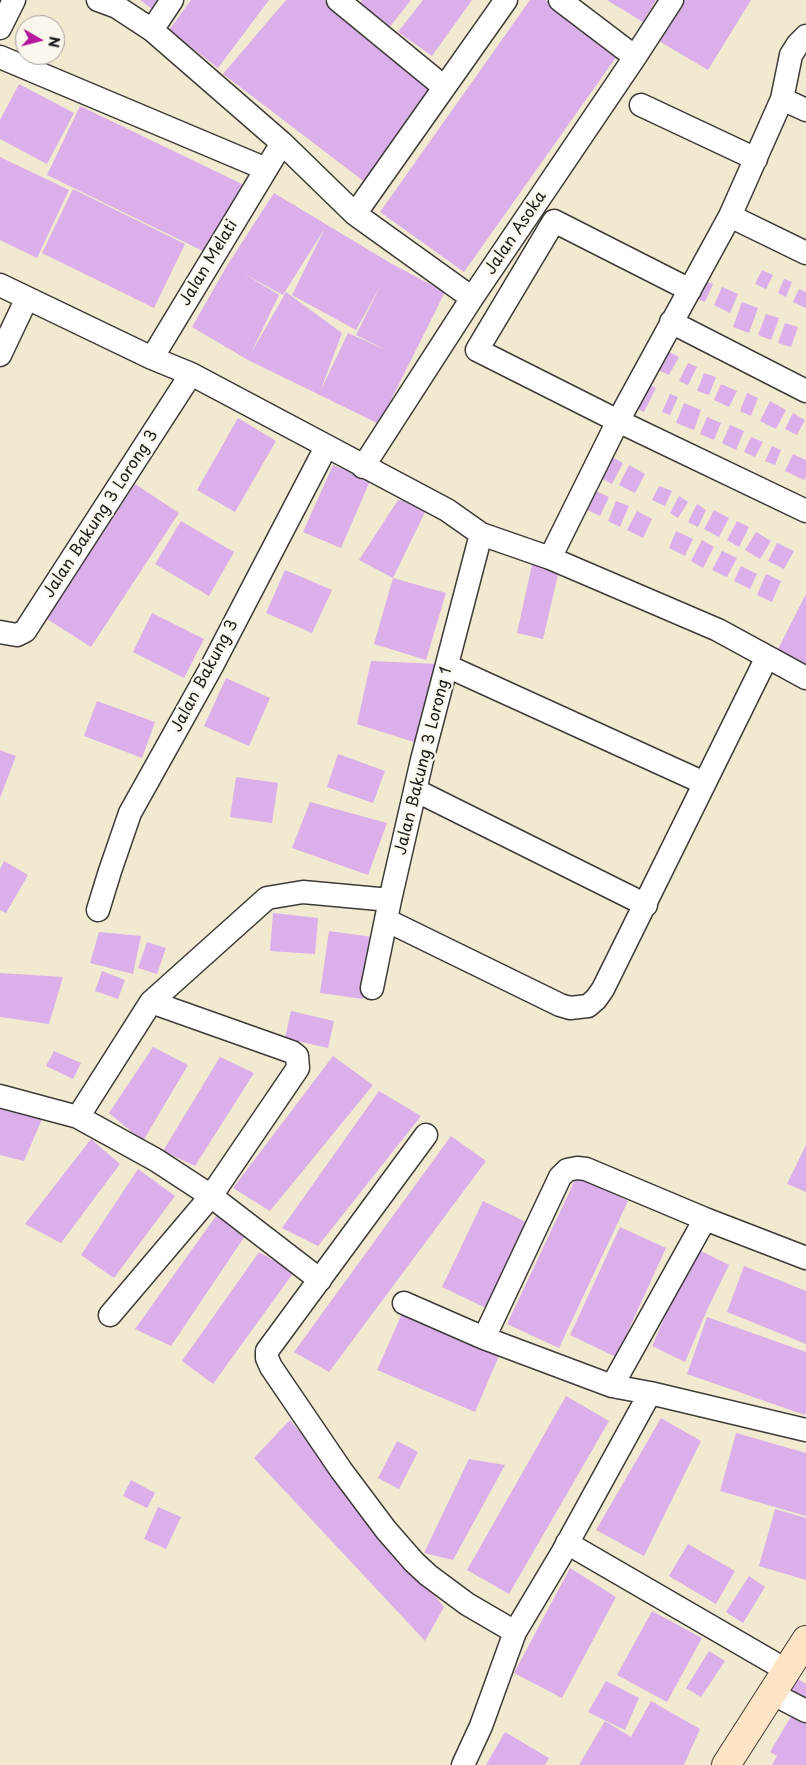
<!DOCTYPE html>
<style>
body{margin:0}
#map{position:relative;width:806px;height:1765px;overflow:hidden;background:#f1ead0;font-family:"Playpen Sans",sans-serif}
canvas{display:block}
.north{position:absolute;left:15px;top:15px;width:50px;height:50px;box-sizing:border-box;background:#fbf7ec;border:1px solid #a29f99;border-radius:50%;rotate:98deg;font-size:14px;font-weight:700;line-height:20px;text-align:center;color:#1c1c1c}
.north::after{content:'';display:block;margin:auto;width:18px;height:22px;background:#b5179e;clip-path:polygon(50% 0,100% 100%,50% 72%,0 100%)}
</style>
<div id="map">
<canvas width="806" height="1765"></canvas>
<div class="north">N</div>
</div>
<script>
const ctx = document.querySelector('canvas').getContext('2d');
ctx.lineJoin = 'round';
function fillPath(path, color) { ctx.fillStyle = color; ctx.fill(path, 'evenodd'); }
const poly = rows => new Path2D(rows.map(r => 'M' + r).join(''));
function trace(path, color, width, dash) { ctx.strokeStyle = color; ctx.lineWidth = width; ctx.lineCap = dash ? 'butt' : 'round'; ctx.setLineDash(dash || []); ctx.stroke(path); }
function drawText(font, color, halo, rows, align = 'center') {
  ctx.font = font + ' "Playpen Sans",sans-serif'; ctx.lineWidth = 4.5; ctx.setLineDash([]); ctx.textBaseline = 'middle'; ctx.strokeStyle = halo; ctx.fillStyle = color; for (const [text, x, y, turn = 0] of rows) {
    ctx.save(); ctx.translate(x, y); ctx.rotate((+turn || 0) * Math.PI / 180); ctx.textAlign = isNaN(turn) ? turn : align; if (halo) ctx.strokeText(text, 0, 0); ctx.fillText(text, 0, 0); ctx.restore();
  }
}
const building = poly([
 [140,0,159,0,152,9],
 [191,0,269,0,218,68,169,30],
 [286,0,324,0,429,88,366,183,223,74],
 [362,0,411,0,389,28,360,3],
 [423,0,472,0,432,56,398,32],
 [530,0,545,0,619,53,464,272,380,212],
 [607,0,656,0,643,22],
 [683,0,751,0,708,70,659,41],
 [19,84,74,113,47,164,0,139,0,120],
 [80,106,242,184,209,254,47,175],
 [0,157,69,190,37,258,0,240],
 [73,189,185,244,154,308,42,253],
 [274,193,392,264,445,292,379,424,248,360,192,327,228,264],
 [325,228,292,295,356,330,381,285,356,335,388,351,348,333,320,392,342,333,286,292,250,355,279,295,243,273,283,295],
 [762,270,773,275,766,289,755,284],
 [700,279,713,284,705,302,693,297],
 [784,279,792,282,786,297,778,293],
 [722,287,738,294,730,313,714,305],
 [799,289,806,292,806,308,793,302],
 [742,302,758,308,749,333,733,327],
 [766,314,779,318,771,340,758,335],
 [785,323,798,327,791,347,778,343],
 [664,349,679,357,669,375,654,368],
 [688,363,697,367,688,385,679,381],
 [704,373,716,377,709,395,697,391],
 [644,382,656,388,644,412,632,406],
 [721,384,737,391,729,407,714,400],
 [747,393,758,398,751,416,740,411],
 [670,394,678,397,670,415,662,412],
 [770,401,786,410,776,429,760,421],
 [684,403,701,410,694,430,676,423],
 [793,413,805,420,797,435,785,429],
 [707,417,721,423,714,440,700,434],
 [238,418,276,441,235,512,197,490],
 [730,425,744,431,736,450,722,443],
 [751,437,763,442,755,457,744,452],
 [772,446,781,450,775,465,765,461],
 [793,454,806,460,806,476,804,480,785,471],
 [608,455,623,463,612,484,597,476],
 [333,465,370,481,341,548,303,532],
 [629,465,645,474,635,493,619,485],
 [135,484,179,513,91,647,47,619],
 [659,486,672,491,665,506,652,500],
 [592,489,609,497,600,516,583,508],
 [679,496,688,502,678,518,670,513],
 [398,500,429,504,393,578,359,560],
 [616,501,629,506,620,527,608,521],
 [697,504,706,510,698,527,688,522],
 [714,510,729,518,719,537,704,529],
 [637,511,652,519,643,538,627,530],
 [181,521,234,552,209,596,155,564],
 [737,521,749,527,739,547,727,540],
 [676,531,693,539,685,556,669,548],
 [756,532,771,541,760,559,745,550],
 [702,540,714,547,703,568,691,561],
 [777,543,794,551,784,569,768,561],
 [722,551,737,558,727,577,712,570],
 [533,560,560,566,543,639,517,633],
 [741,566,757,574,750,589,734,581],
 [285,570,332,590,312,633,266,613],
 [766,574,781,581,772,602,757,595],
 [393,578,446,593,426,660,374,644],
 [806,594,806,665,777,651],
 [152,613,204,639,184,678,133,652],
 [371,661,439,664,417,743,357,724],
 [226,678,270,698,249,746,204,726],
 [97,701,155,722,142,758,84,736],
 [0,750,16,756,0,798],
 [338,754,385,771,373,803,327,787],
 [236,777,278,783,272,823,230,817],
 [310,802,387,823,368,875,292,848],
 [4,861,28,875,6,913,0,910,0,869],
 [273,913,318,918,315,954,270,951],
 [329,931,372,937,363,999,320,993],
 [99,932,141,936,133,974,90,963],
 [147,942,166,948,157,974,138,968],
 [102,971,125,980,118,999,95,991],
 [0,973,63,977,49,1024,0,1017],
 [291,1011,334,1021,328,1048,285,1038],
 [153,1047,188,1065,143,1141,109,1113],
 [54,1051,81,1063,73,1079,46,1066],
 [333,1056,373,1085,270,1211,233,1188],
 [220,1057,254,1073,195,1166,163,1151],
 [379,1091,421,1116,318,1246,282,1228],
 [0,1104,45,1112,24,1161,0,1155],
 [451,1136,486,1161,329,1372,294,1352],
 [91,1139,120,1164,61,1243,25,1224],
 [806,1145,806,1192,787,1184],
 [138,1169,175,1196,114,1278,81,1255],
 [577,1176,628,1201,559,1348,507,1324],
 [483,1201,528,1223,486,1308,442,1287],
 [216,1216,247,1233,171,1346,135,1329],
 [620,1227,666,1248,616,1357,570,1335],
 [697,1249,729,1265,708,1308,685,1362,652,1346,676,1291],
 [259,1252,294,1272,213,1384,182,1361],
 [744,1266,806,1291,806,1344,727,1312],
 [404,1309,501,1351,475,1412,377,1370],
 [707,1317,806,1352,806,1411,805,1415,687,1374],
 [566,1396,609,1421,509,1594,467,1570],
 [661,1418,701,1441,644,1556,596,1530],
 [290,1420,444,1607,425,1641,254,1458],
 [736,1433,806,1453,806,1516,720,1491],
 [397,1441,418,1452,399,1489,378,1478],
 [469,1459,505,1465,453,1560,424,1553],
 [131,1480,155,1493,147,1508,123,1496],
 [158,1507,181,1517,166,1549,144,1539],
 [775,1509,806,1518,806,1580,759,1566],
 [688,1544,735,1571,716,1604,669,1576],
 [570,1568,616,1597,562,1698,514,1673],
 [749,1576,765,1587,743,1623,726,1612],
 [652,1611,702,1638,667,1702,617,1675],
 [709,1651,725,1661,701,1697,686,1688],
 [796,1678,806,1684,806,1704,787,1692],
 [606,1681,639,1698,625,1730,588,1712],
 [651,1701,700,1729,684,1765,579,1765,605,1721,631,1737],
 [796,1708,806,1714,806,1765,772,1765,777,1756,770,1752],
 [505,1732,549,1758,545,1765,486,1765]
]);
const street = poly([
 [98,0,117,7,152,30,282,143],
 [338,0,444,87],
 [560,0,635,57],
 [0,28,14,0],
 [152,30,172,0],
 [0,57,266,169],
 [782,99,791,55,798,44,806,36],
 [641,105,756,159],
 [355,214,472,298],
 [730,216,806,253],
 [0,285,152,358,191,374,447,510,481,534,550,558,718,630,806,678],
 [690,290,554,221,477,350,618,421,806,511],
 [671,322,806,391],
 [0,355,27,298],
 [152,358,282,143,355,214,506,0],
 [363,467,472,298,635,57,672,0],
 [550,558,618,421,730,216,782,99,806,110],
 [0,632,17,635,25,631,191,374],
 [447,666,704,783],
 [415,790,646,905],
 [98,910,110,871,130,813,212,666,326,447],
 [386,920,560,1005,570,1008,588,1006,596,999,603,989,767,657],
 [372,988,390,900,422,760,481,534],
 [0,1096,78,1117,156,1160,211,1196,320,1280],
 [78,1117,151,1002,267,898,303,892,390,900],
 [426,1135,267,1351,267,1358,271,1367,341,1470,386,1530,414,1562,428,1575,467,1604,515,1632],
 [806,1258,705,1219,586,1169,577,1168,567,1170,560,1177,484,1338,612,1386,650,1393,806,1430],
 [404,1303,484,1338],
 [110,1315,211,1196,298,1068,297,1056,292,1052,151,1002],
 [612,1386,705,1219],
 [567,1543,786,1670],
 [771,1693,806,1711],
 [463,1765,481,1726,515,1632,561,1555,650,1393]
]);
const secondary = poly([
 [726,1765,806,1640]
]);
const streetNames = [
 ["Jalan Asoka",516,233,-56],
 ["Jalan Melati",209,263,-59],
 ["Jalan Bakung 3 Lorong 3",101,514,-57],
 ["Jalan Bakung 3",205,676,-62],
 ["Jalan Bakung 3 Lorong 1",424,761,-76]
];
fillPath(building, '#dbafea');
trace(street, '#3c3b37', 25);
trace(secondary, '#3c3b37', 30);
trace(street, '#fff', 22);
trace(secondary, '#ffe4c6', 28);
drawText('16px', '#1c1c1c', '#fbf7ec', streetNames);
</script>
